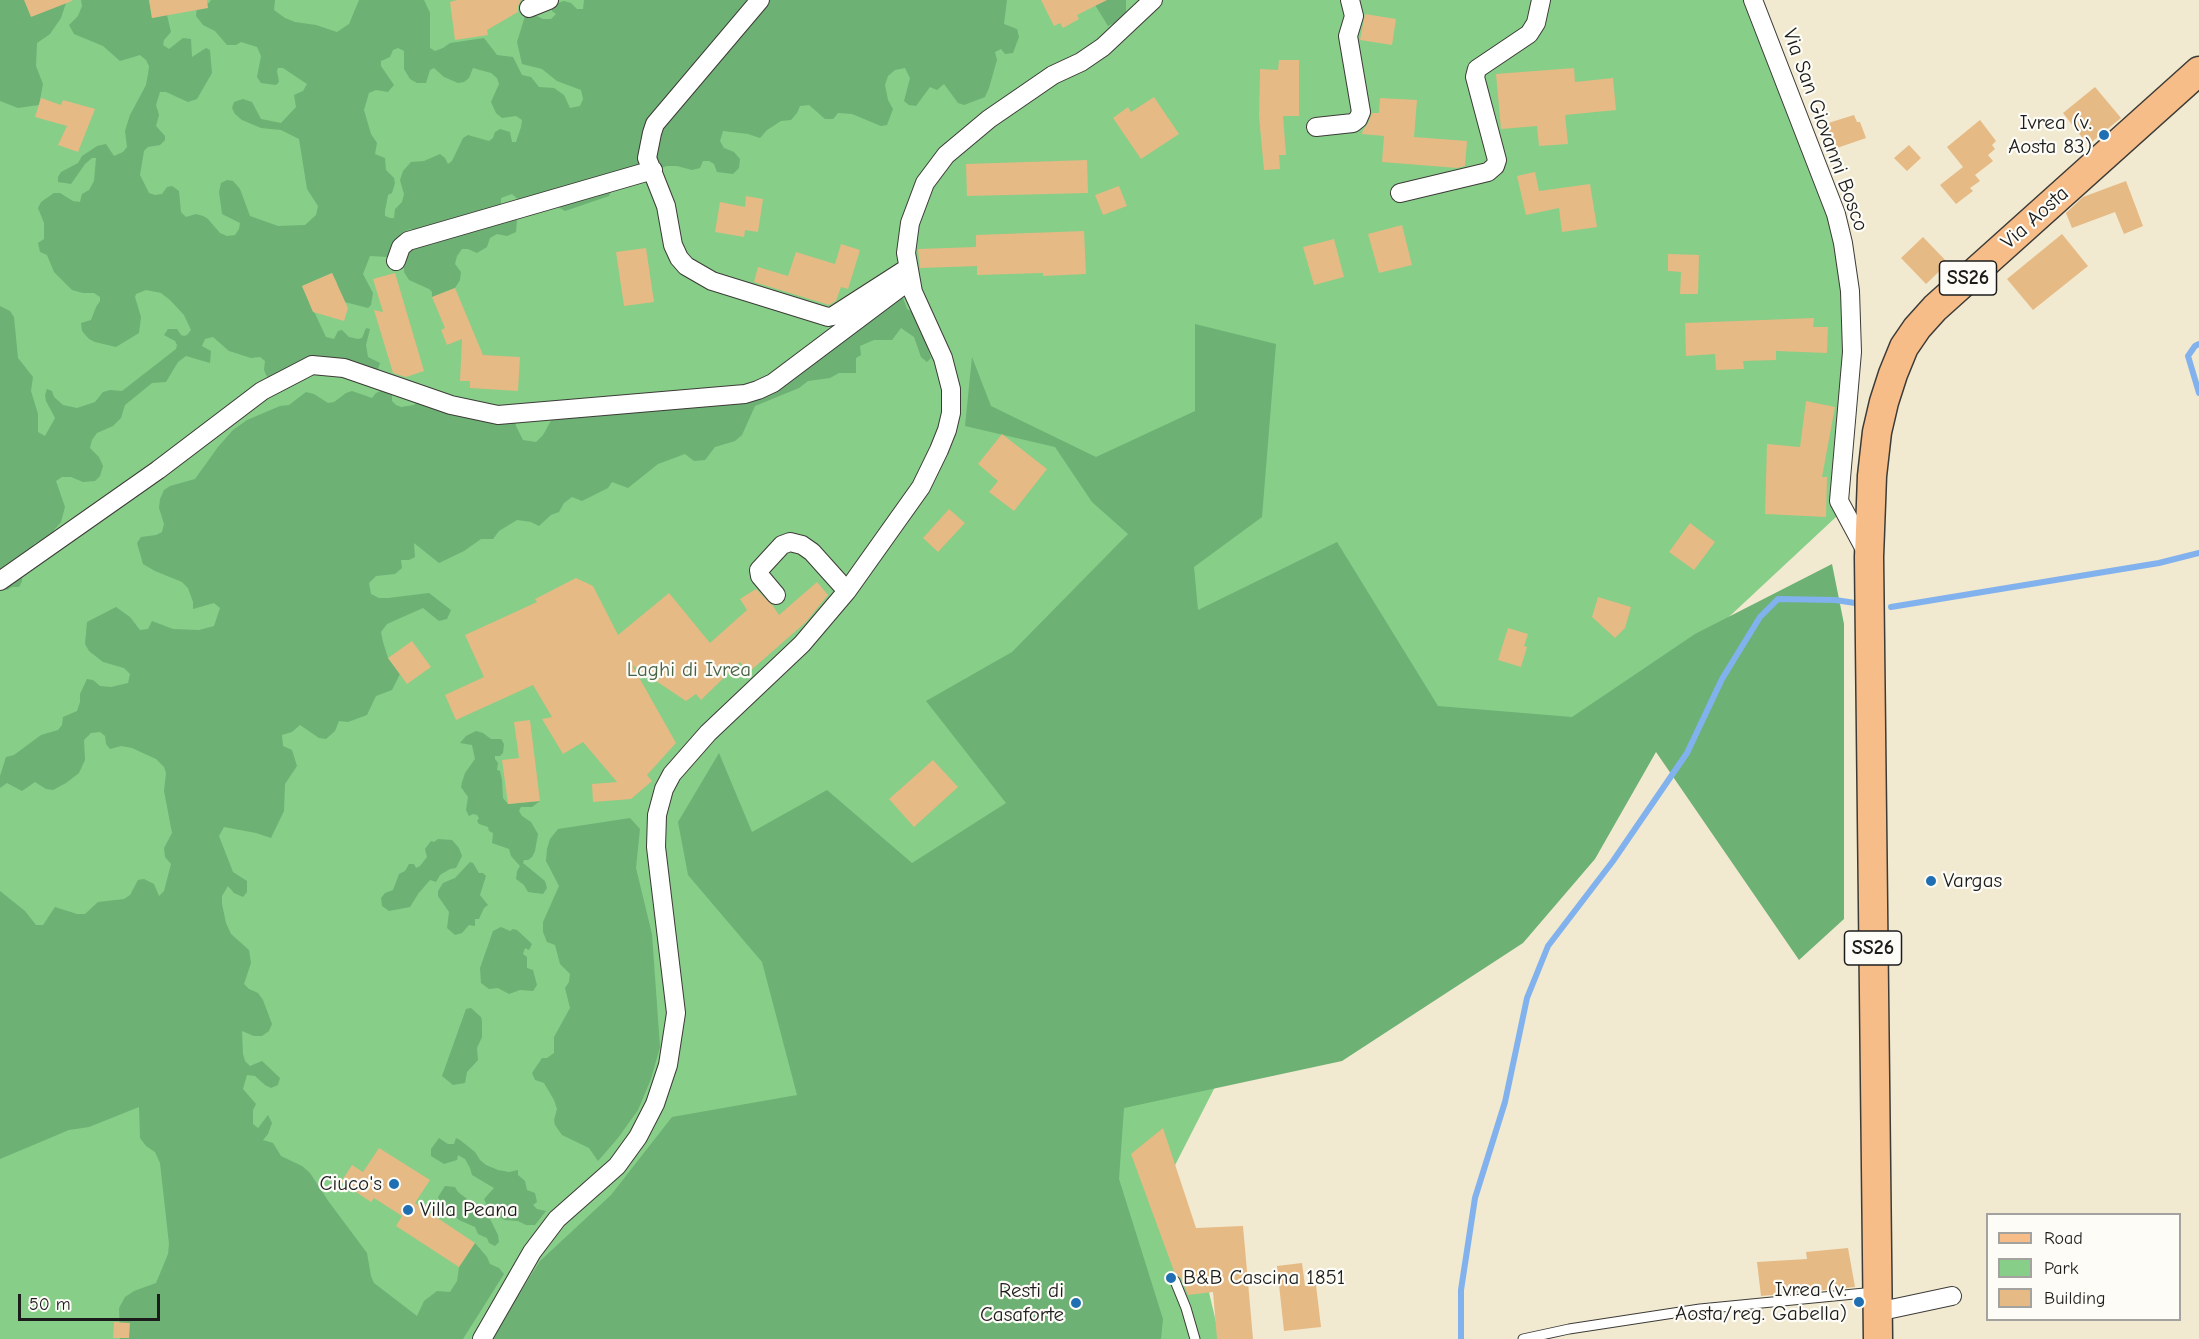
<!DOCTYPE html>
<style>
body{margin:0}
#map{position:relative;width:2199px;height:1339px;overflow:hidden;background:#f1e9d0;font-family:"Comic Neue",sans-serif}
canvas{display:block}
.legend{position:absolute;left:1986px;top:1213px;width:195px;height:108px;box-sizing:border-box;background:#fdfcf7;border:2px solid #a3a29f;margin:0;padding:8px 10px;list-style:none;font-size:18px;color:#1c1c1c}
.legend li{display:flex;align-items:center;gap:12px;height:30px}
.legend b{width:30px;border:2px solid #a3a29f}
.scale{position:absolute;left:18px;top:1294px;width:142px;height:27px;box-sizing:border-box;border:3px solid #1c1c1c;border-top:0;padding-left:8px;font-size:18px;line-height:21px;white-space:nowrap;color:#1c1c1c;-webkit-text-stroke:4px #fdfcf7;paint-order:stroke}
</style>
<div id="map">
<canvas width="2199" height="1339"></canvas>
<ul class="legend">
<li><b style="height:8px;background:#f7bd88"></b>Road</li>
<li><b style="height:16px;background:#87ce88"></b>Park</li>
<li><b style="height:16px;background:#e5ba85"></b>Building</li>
</ul>
<div class="scale">50 m</div>
</div>
<script>
const ctx = document.querySelector('canvas').getContext('2d');
ctx.lineJoin = 'round';
function fillPath(path, color) { ctx.fillStyle = color; ctx.fill(path, 'evenodd'); }
const poly = rows => new Path2D(rows.map(r => 'M' + r).join(''));
function trace(path, color, width, dash) { ctx.strokeStyle = color; ctx.lineWidth = width; ctx.lineCap = dash ? 'butt' : 'round'; ctx.setLineDash(dash || []); ctx.stroke(path); }
function drawText(font, color, halo, rows, align = 'center') {
  ctx.font = font + ' "Comic Neue",sans-serif'; ctx.lineWidth = 4.5; ctx.setLineDash([]); ctx.textBaseline = 'middle'; ctx.strokeStyle = halo; ctx.fillStyle = color; for (const [text, x, y, turn = 0] of rows) {
    ctx.save(); ctx.translate(x, y); ctx.rotate((+turn || 0) * Math.PI / 180); ctx.textAlign = isNaN(turn) ? turn : align; if (halo) ctx.strokeText(text, 0, 0); ctx.fillText(text, 0, 0); ctx.restore();
  }
}
const green = poly([
 [0,0,1747,0,1812,135,1849,226,1855,388,1836,517,1717,628,1216,1085,1169,1177,1203,1267,1220,1339,0,1339]
]);
const forest = poly([
 [0,0,67,0,61,18,50,34,37,43,36,66,43,84,39,105,18,108,0,101],
 [81,0,149,0,152,18,167,15,171,32,164,40,163,45,169,49,183,38,191,39,192,57,206,48,210,50,212,73,197,99,188,102,166,92,160,92,156,105,159,115,156,126,165,136,165,140,160,145,148,147,144,151,140,175,149,193,155,195,162,194,167,187,172,186,179,191,181,212,186,217,196,214,203,216,208,219,220,233,227,236,235,235,239,229,240,223,222,214,219,192,221,183,227,180,233,181,240,189,250,216,278,226,305,225,316,215,318,206,307,189,299,139,281,130,261,128,242,120,235,114,232,108,234,102,243,99,252,102,261,119,281,123,296,107,294,95,303,91,307,84,283,68,278,68,277,71,279,82,276,85,261,83,257,77,261,56,257,47,241,42,236,45,227,45,215,31,203,25,196,16,197,5,209,3,211,0,275,0,274,10,285,18,295,22,316,25,337,32,349,24,359,0,424,0,430,13,430,48,435,51,443,48,450,43,484,38,497,55,513,57,522,75,531,77,539,87,554,88,564,95,570,108,580,106,583,99,581,90,557,81,542,69,522,64,517,42,525,16,530,13,543,19,551,19,556,14,552,11,552,5,564,1,571,3,577,9,583,9,584,0,1007,0,1004,24,1017,29,1019,37,1013,53,1005,54,1001,49,995,52,997,60,989,88,985,97,964,105,958,103,944,84,937,90,930,87,916,106,909,105,904,101,910,78,905,68,895,70,888,76,885,85,888,100,893,109,887,125,881,126,852,114,838,113,833,119,825,119,809,105,800,106,797,113,791,120,781,121,767,130,760,138,748,134,723,131,720,141,724,148,734,152,740,159,739,168,733,174,717,172,714,164,709,161,703,161,700,168,692,170,677,166,667,166,615,183,609,196,565,211,550,202,521,202,512,194,501,198,501,205,514,214,517,219,516,232,507,236,497,234,490,238,487,247,477,253,468,249,462,249,457,256,455,264,461,272,460,280,455,288,432,297,432,292,429,289,409,280,404,272,404,261,413,246,434,244,424,232,410,229,401,233,395,241,388,257,370,256,363,274,373,293,371,305,368,308,325,297,337,283,332,273,302,286,326,337,334,339,338,331,342,330,349,337,358,339,362,338,366,328,370,329,366,345,368,357,380,363,377,372,318,357,268,379,264,370,265,361,260,357,251,358,229,351,213,337,205,339,202,346,211,351,210,363,186,356,178,362,166,382,152,383,125,405,121,418,113,426,97,433,92,440,90,448,99,457,103,466,100,476,95,481,83,482,71,477,62,477,56,481,65,507,61,522,49,536,34,544,37,557,22,574,22,581,19,587,12,587,7,590,0,585,0,306,10,311,14,317,18,358,33,377,31,391,38,414,38,432,45,436,55,418,46,401,45,395,47,389,52,391,54,397,63,405,77,408,95,402,103,392,110,390,122,391,176,349,177,345,175,341,164,335,168,329,177,329,181,335,184,336,187,335,191,330,184,315,170,300,161,293,146,290,136,294,135,297,141,317,139,333,116,347,95,342,89,339,82,331,81,323,91,320,96,307,100,301,100,297,94,293,83,293,72,290,54,272,47,255,40,252,38,243,44,239,44,223,38,208,41,202,54,193,60,193,73,201,80,202,82,194,89,190,94,181,96,158,92,158,85,164,71,184,58,182,58,177,61,172,78,163,82,156,97,146,106,144,114,156,123,152,127,147,125,131,130,115,146,85,148,74,149,66,146,60,140,55,120,61,103,46,74,34,69,25,78,16,82,6],
 [398,48,404,51,404,69,410,79,417,83,426,83,430,70,434,68,444,77,458,83,464,82,469,78,473,68,491,73,497,78,499,84,491,102,496,113,502,118,516,116,522,120,521,127,516,142,512,142,510,132,500,129,495,132,493,138,489,141,468,135,463,138,452,161,448,164,445,158,440,154,424,161,411,162,403,171,400,180,404,194,402,202,395,209,394,218,390,218,385,216,385,211,388,195,392,193,395,183,394,178,386,170,385,158,375,154,377,143,371,134,364,110,369,93,376,90,388,92,394,85,381,66,381,61,390,57,393,50],
 [1092,0,1126,0,1126,12,1116,22,1108,26],
 [902,295,907,309,915,313,931,358,927,362,921,357,914,337,901,328,892,340,874,340,860,346,861,355,856,358,856,373,839,373,830,378,808,381,799,388,755,406,742,435,735,441,715,447,705,460,694,461,685,454,658,464,628,488,612,482,608,488,582,501,572,497,564,503,559,512,551,515,539,526,531,522,517,520,499,531,493,539,481,539,464,551,439,563,414,543,415,557,409,560,401,560,402,568,395,574,376,576,369,583,371,594,379,598,388,598,429,593,451,610,447,619,439,621,423,608,387,624,381,632,383,642,388,658,400,674,392,690,376,696,367,715,348,722,339,721,335,731,326,739,319,738,300,725,292,732,282,735,283,746,292,750,297,766,285,784,284,811,271,838,256,833,224,827,219,836,233,872,247,881,247,892,243,897,234,893,228,886,222,896,222,904,226,923,231,934,249,950,251,963,244,984,249,989,258,993,263,1000,272,1024,269,1031,262,1036,254,1036,242,1031,243,1054,245,1061,250,1066,262,1061,280,1078,278,1085,271,1088,265,1085,255,1076,247,1075,243,1089,256,1104,253,1110,253,1124,258,1128,268,1115,272,1123,268,1134,263,1140,273,1143,281,1156,302,1166,310,1173,329,1202,367,1253,371,1276,374,1283,417,1316,424,1301,437,1291,450,1292,457,1281,459,1267,475,1243,487,1257,490,1264,499,1268,504,1274,463,1339,120,1339,119,1308,125,1297,134,1291,156,1283,168,1254,169,1244,160,1163,155,1152,146,1146,140,1138,139,1107,89,1127,69,1130,0,1159,0,891,25,911,36,925,43,925,55,907,77,914,85,914,98,902,124,899,130,895,138,880,144,879,154,884,159,896,164,891,171,864,165,857,164,848,172,833,164,791,166,773,164,767,156,759,132,748,121,746,110,749,106,744,105,736,100,732,91,733,84,740,85,760,79,773,66,783,53,790,46,789,35,782,22,791,7,783,0,788,0,776,6,757,14,755,41,735,58,730,62,725,63,717,77,711,80,702,80,694,87,679,93,680,100,686,111,687,128,683,130,674,124,668,103,662,89,651,85,644,87,622,116,607,130,617,140,630,148,629,152,621,173,629,199,630,214,626,220,608,214,603,193,609,193,602,188,588,182,582,155,571,143,564,137,543,141,537,156,535,162,532,164,524,159,508,160,499,164,490,170,486,195,479,218,447,233,430,247,420,280,406,289,405,306,392,314,394,328,403,334,402,346,393,352,391,372,398,376,393,383,390,392,393,392,401,396,405,401,407,414,405,419,401,515,421,516,426,523,440,536,442,543,435,553,417,751,400],
 [1195,324,1276,344,1262,517,1194,567,1198,610,1337,542,1438,706,1572,717,1695,634,1832,564,1844,624,1844,919,1799,960,1656,752,1595,859,1523,943,1342,1061,1124,1108,1119,1179,1163,1319,1161,1339,491,1339,540,1261,611,1195,672,1117,797,1095,762,962,688,875,678,822,719,753,752,832,827,790,912,863,1006,803,926,701,1012,652,1128,534,1092,502,1055,447,965,426,972,357,991,406,1096,457,1195,411],
 [476,731,483,733,491,739,501,739,504,744,503,753,500,756,495,756,495,759,498,763,497,770,500,771,502,780,503,798,508,804,540,801,532,807,521,807,519,811,522,816,531,822,538,834,535,851,532,857,528,860,524,860,523,863,545,881,547,888,543,894,528,892,524,885,516,879,517,871,520,866,511,856,509,849,492,843,493,833,489,831,488,827,479,824,477,821,479,818,477,815,473,814,469,816,466,810,468,797,461,787,462,782,465,773,475,759,472,745,460,743,466,736],
 [630,818,640,829,636,868,652,934,660,1047,651,1079,638,1110,618,1138,598,1161,589,1148,562,1135,555,1125,554,1120,557,1109,554,1100,544,1083,535,1080,532,1073,542,1058,547,1058,554,1053,554,1037,570,1008,565,988,569,982,570,974,560,964,555,945,547,942,543,932,543,922,559,886,546,861,547,849,550,839,558,829],
 [438,839,452,840,459,848,462,856,456,868,450,869,440,875,436,882,430,880,418,894,410,907,389,911,382,906,381,898,385,893,393,890,399,874,405,871,409,864,414,864,416,868,420,866,427,857,425,849,431,841,434,842],
 [470,862,473,863,479,873,483,873,486,876,480,895,488,905,484,908,479,919,475,919,475,926,469,925,462,933,455,935,447,928,449,912,438,896,438,891,443,883,455,878],
 [501,927,510,931,513,929,517,930,532,944,529,950,525,948,523,954,527,957,527,968,533,970,537,985,533,991,520,990,509,994,498,988,489,989,481,983,480,968,493,931],
 [471,1008,481,1017,482,1021,482,1037,477,1048,478,1060,467,1072,465,1083,453,1085,442,1076,466,1009],
 [439,1138,448,1144,454,1144,456,1138,460,1140,475,1152,480,1160,486,1165,498,1170,509,1172,518,1170,518,1175,525,1181,527,1190,535,1193,537,1202,533,1205,537,1209,546,1211,535,1225,526,1225,518,1221,504,1220,488,1208,484,1199,494,1188,472,1175,470,1168,465,1159,458,1155,457,1160,444,1164,431,1156,431,1149],
 [445,1186,455,1187,458,1192,488,1215,498,1235,499,1242,495,1246,489,1243,487,1238,478,1234,475,1227,459,1220,441,1204,438,1197]
]);
const stream = poly([
 [2199,344,2195,346,2188,356,2199,393],
 [1891,607,2159,563,2199,553],
 [1461,1339,1461,1290,1475,1198,1505,1102,1527,998,1548,946,1613,861,1687,753,1722,679,1760,617,1778,599,1835,600,1862,604]
]);
const building = poly([
 [24,0,72,0,72,1,31,17],
 [149,0,207,0,208,8,152,18],
 [457,0,521,0,518,6,518,12,487,30,488,35,455,40,450,2],
 [1041,0,1107,0,1077,15,1079,19,1063,28,1060,23,1054,26],
 [1365,14,1396,19,1392,45,1360,40],
 [1279,60,1299,60,1299,116,1283,116,1286,155,1279,155,1280,169,1264,170,1259,116,1260,69,1278,70],
 [1574,68,1575,82,1613,78,1616,110,1565,115,1568,144,1539,146,1537,126,1501,129,1496,74],
 [2095,87,2121,118,2088,145,2063,113],
 [1154,97,1179,134,1141,159,1113,118,1128,107,1131,112],
 [41,98,61,105,63,100,95,109,78,152,58,145,67,126,35,117],
 [1380,98,1417,100,1414,137,1467,141,1465,166,1457,168,1382,162,1384,136,1362,134,1363,130,1368,123,1372,113,1379,113],
 [1854,115,1857,122,1860,122,1866,138,1834,149,1825,124],
 [1980,120,1996,141,1992,145,1995,149,1988,155,1993,161,1975,175,1980,181,1970,188,1973,191,1956,204,1940,185,1963,167,1947,147],
 [1909,145,1921,158,1907,171,1894,158],
 [1087,160,1088,193,967,196,966,164],
 [1535,172,1539,191,1590,184,1597,227,1562,232,1559,208,1526,215,1517,176],
 [2126,181,2143,226,2124,234,2115,212,2072,228,2066,213,2083,197],
 [1119,186,1127,206,1103,215,1095,195],
 [746,196,763,199,758,232,745,230,744,237,715,232,720,202,745,207],
 [1402,225,1412,265,1379,273,1368,234],
 [1084,231,1086,274,1043,276,1043,273,977,275,977,266,920,268,918,249,976,247,976,235],
 [2062,234,2088,266,2033,310,2007,279],
 [1923,237,1948,263,1926,284,1901,258],
 [1334,239,1344,277,1314,285,1303,247],
 [841,244,860,250,848,289,841,287,836,301,829,305,754,282,758,267,788,276,796,252,835,264],
 [646,248,654,302,624,306,616,252],
 [1668,254,1699,255,1698,294,1680,294,1681,272,1668,271],
 [332,273,348,308,344,321,313,312,302,286],
 [395,273,424,371,406,377,393,373,374,310,383,312,373,279],
 [455,288,483,355,520,357,518,391,470,388,470,381,460,381,462,339,447,345,441,330,445,328,432,297],
 [1814,318,1813,327,1828,327,1827,353,1776,351,1776,360,1743,361,1744,369,1716,370,1715,354,1686,356,1685,323],
 [1806,401,1835,407,1822,477,1827,477,1826,517,1765,514,1767,444,1800,447],
 [1002,434,1047,469,1014,511,989,492,998,481,978,464],
 [949,509,965,523,938,552,923,538],
 [1690,523,1715,542,1694,570,1669,552],
 [576,578,593,586,618,635,669,593,710,643,747,610,740,599,756,589,773,606,779,615,817,582,828,595,806,622,749,672,740,662,701,700,696,694,686,701,632,665,676,743,647,775,652,781,631,799,593,802,592,784,617,782,583,742,563,754,542,719,552,717,533,685,456,720,445,695,484,677,465,635,537,602,535,599],
 [1598,597,1631,607,1625,628,1615,638,1592,617],
 [1508,628,1528,634,1524,646,1527,647,1521,667,1498,660],
 [412,641,431,667,407,684,388,658],
 [530,720,540,801,508,804,502,760,519,758,514,722],
 [933,760,958,787,914,827,889,799],
 [1163,1128,1196,1228,1243,1226,1253,1339,1217,1339,1213,1292,1188,1295,1181,1278,1175,1274,1131,1154],
 [379,1148,430,1180,415,1203,475,1243,459,1267,396,1226,402,1216,374,1198,371,1202,341,1182,352,1165,363,1172],
 [1848,1248,1855,1287,1761,1296,1757,1262,1807,1259,1806,1252],
 [1302,1263,1305,1286,1316,1285,1321,1327,1284,1331,1277,1266],
 [114,1322,130,1323,129,1338,113,1338]
]);
const lane = poly([
 [1175,1281,1186,1308,1195,1339],
 [1523,1339,1569,1329,1700,1309,1875,1292]
]);
const street = poly([
 [760,0,655,124,652,133,647,158,666,206,673,245,679,258,686,266,712,281,828,317,833,316,903,271],
 [1753,0,1836,214,1843,243,1850,291,1852,352,1839,501,1867,553],
 [529,8,549,0],
 [1316,127,1353,123,1358,119,1361,112,1348,36,1354,16,1350,0],
 [1400,193,1488,172,1495,166,1497,160,1475,77,1477,69,1529,34,1536,23,1541,0],
 [396,261,401,247,408,241,653,170],
 [0,581,158,470,262,391,312,365,344,368,451,405,498,415,745,394,758,390,773,383,910,280],
 [776,595,760,576,759,570,782,545,790,542,802,545,812,552,847,591],
 [1877,1312,1952,1296],
 [482,1339,532,1252,557,1219,617,1166,638,1137,655,1104,668,1065,676,1013,656,847,657,815,664,789,672,774,708,733,802,644,847,591,921,487,939,450,947,430,951,413,951,389,943,358,913,292,906,253,910,223,925,183,946,155,989,119,1053,75,1081,62,1103,47,1153,0]
]);
const primary = poly([
 [1878,1339,1869,557,1872,476,1877,432,1884,402,1893,374,1904,347,1917,328,1935,308,2199,71]
]);
const markers = [
 [2104,135,6,"#1f6fb2"],
 [1931,881,6,"#1f6fb2"],
 [394,1184,6,"#1f6fb2"],
 [408,1210,6,"#1f6fb2"],
 [1171,1278,6,"#1f6fb2"],
 [1859,1302,6,"#1f6fb2"],
 [1076,1303,6,"#1f6fb2"]
];
const shields = [
 [1968,278,57],
 [1873,948,57]
];
const shieldNames = [
 ["SS26",1968,278],
 ["SS26",1873,948]
];
const poiNames = [
 ["Ivrea (v.",2092,123],
 ["Aosta 83)",2092,147],
 ["Vargas",1943,881,"left"],
 ["Ciuco's",382,1184],
 ["Villa Peana",420,1210,"left"],
 ["B&B Cascina 1851",1183,1278,"left"],
 ["Ivrea (v.",1847,1290],
 ["Aosta/reg. Gabella)",1847,1314],
 ["Resti di",1064,1291],
 ["Casaforte",1064,1315]
];
const streetNames = [
 ["Via San Giovanni Bosco",1825,130,70],
 ["Via Aosta",2035,218,-42]
];
const parkNames = [
 ["Laghi di Ivrea",689,670]
];
fillPath(green, '#87ce88');
fillPath(forest, '#6db174');
trace(stream, '#82b2ed', 6);
fillPath(building, '#e5ba85');
trace(lane, '#3c3b37', 11);
trace(street, '#3c3b37', 20);
trace(primary, '#3c3b37', 31);
trace(lane, '#fff', 9);
trace(street, '#fff', 18);
trace(primary, '#f7bd88', 28);
for (const [x, y, r, color] of markers) { const dot = new Path2D(); dot.arc(x, y, r, 0, 2 * Math.PI); ctx.fillStyle = color; ctx.fill(dot); trace(dot, '#fdfcf7', 2); }
for (const [x, y, w] of shields) { const box = new Path2D(); box.roundRect(x - w / 2, y - 17, w, 34, 4.5); ctx.fillStyle = '#fdfcf7'; ctx.fill(box); trace(box, '#1c1c1c', 1.5); }
drawText('bold 20px', '#1c1c1c', null, shieldNames);
drawText('21px', '#1c1c1c', '#fdfcf7', poiNames, 'right');
drawText('21px', '#1c1c1c', '#fdfcf7', streetNames);
drawText('21px', '#476347', '#fdfcf7', parkNames);
</script>
